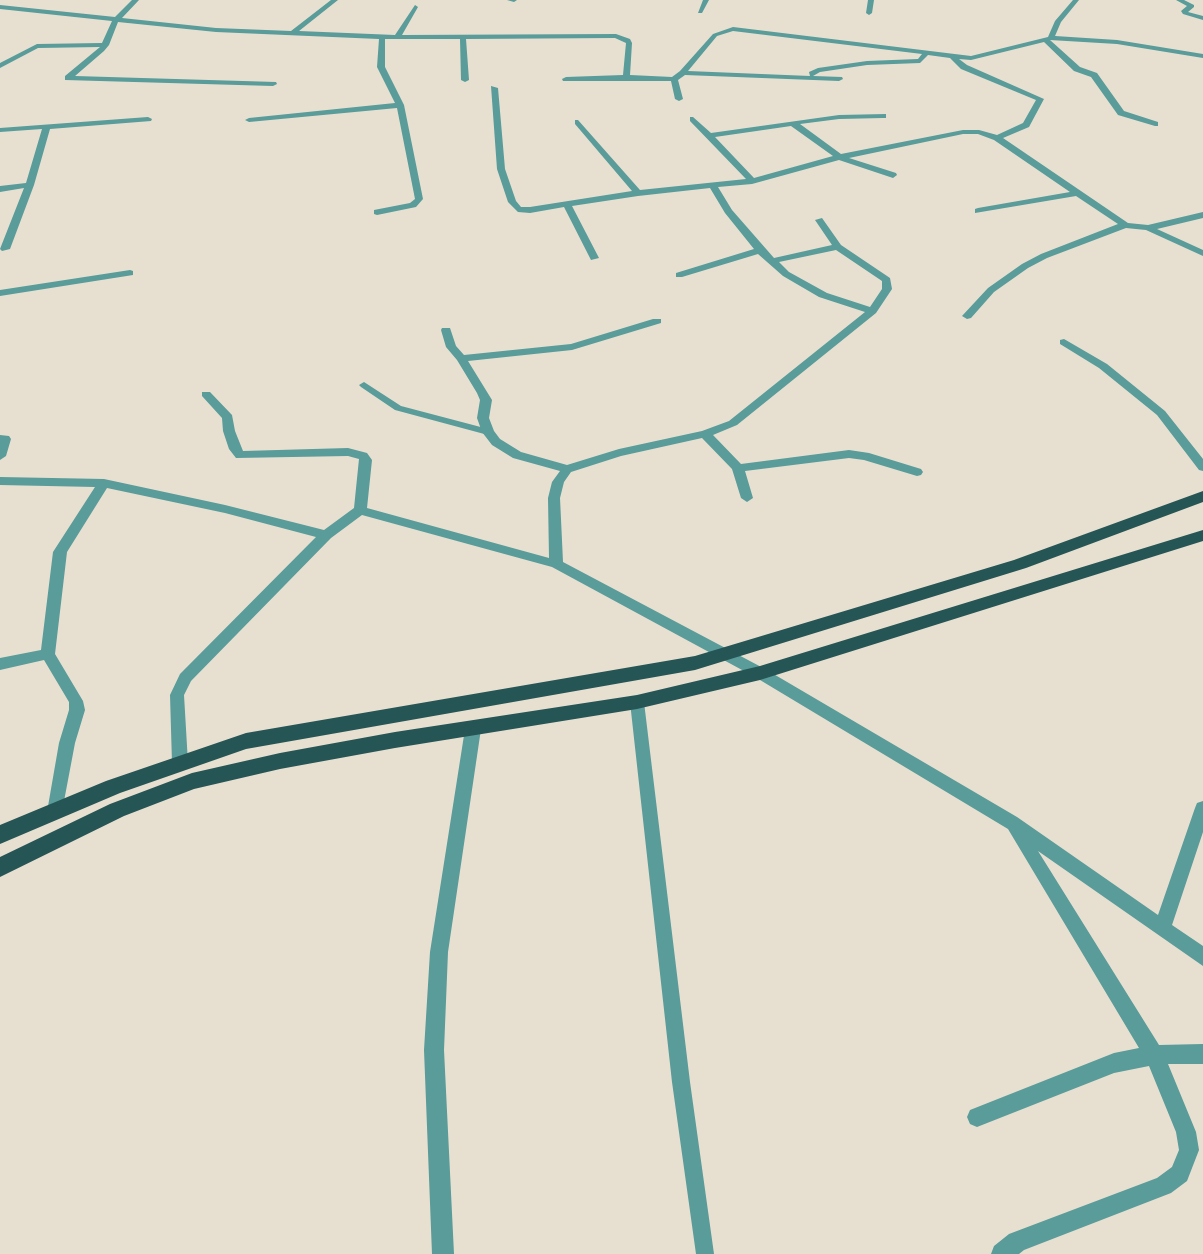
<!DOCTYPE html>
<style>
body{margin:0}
canvas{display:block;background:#e7dfd0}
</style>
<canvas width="1203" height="1254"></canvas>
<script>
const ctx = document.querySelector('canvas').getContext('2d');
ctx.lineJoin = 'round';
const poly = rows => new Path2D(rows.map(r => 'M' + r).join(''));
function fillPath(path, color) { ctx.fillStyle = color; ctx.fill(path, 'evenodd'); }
const lane = poly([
 [364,382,401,406,492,430,493,432,488,435,395,410,361,387,359,385,364,382],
 [637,697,642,698,644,702,690,1082,714,1254,696,1254,672,1082,630,702,632,698,637,697]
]);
const street = poly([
 [132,0,139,0,122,18,216,28,291,31,331,0,338,0,299,31,395,35,415,5,418,7,402,35,616,34,630,39,632,43,630,75,672,77,680,71,713,34,733,27,971,56,1048,37,1055,21,1073,0,1079,0,1061,22,1055,36,1117,40,1203,54,1203,58,1117,44,1050,40,1080,67,1097,73,1124,111,1158,122,1158,126,1155,126,1118,115,1091,77,1074,71,1044,42,971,60,959,59,967,65,1044,99,1029,127,1003,138,1128,223,1148,225,1203,212,1203,218,1157,229,1203,250,1203,256,1146,230,1126,228,1047,258,1028,268,994,292,971,318,967,319,962,316,988,288,1022,264,1041,254,1118,224,1076,196,975,213,975,209,978,208,1070,192,994,140,978,134,963,134,849,158,896,173,897,175,893,178,839,160,752,184,718,187,732,210,774,258,832,245,815,220,822,218,841,245,890,278,892,289,876,313,737,425,713,435,741,464,849,450,869,453,921,469,923,472,921,475,917,476,864,460,849,458,745,471,753,498,747,502,741,498,732,469,702,438,621,456,571,472,564,482,560,498,563,562,765,669,1017,817,1158,915,1195,808,1197,803,1203,801,1203,832,1172,925,1203,946,1203,966,1038,851,1159,1045,1203,1044,1203,1064,1168,1064,1196,1132,1199,1150,1187,1181,1171,1193,1024,1250,1019,1254,991,1254,994,1246,1009,1234,1157,1178,1172,1167,1179,1150,1176,1132,1149,1066,1114,1073,977,1127,970,1124,967,1117,970,1110,1114,1053,1139,1048,1008,829,755,677,552,567,362,515,331,538,191,681,184,695,188,763,186,768,180,770,174,768,172,763,170,695,180,674,316,537,225,513,107,488,67,552,55,654,83,701,85,710,75,743,61,817,55,819,49,817,47,812,59,743,69,710,69,702,44,660,0,670,0,658,41,650,53,552,95,487,0,485,0,477,104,479,225,505,324,530,354,508,359,459,348,456,236,458,229,449,223,431,222,418,202,396,202,392,210,392,232,415,235,431,243,451,348,448,367,453,372,460,367,508,549,558,548,498,552,482,560,471,513,458,492,445,482,432,477,418,480,400,477,393,457,360,446,347,441,330,442,328,450,328,456,346,464,355,571,344,653,319,661,319,661,323,572,350,468,361,492,400,489,418,494,431,500,439,521,452,567,465,619,449,702,431,729,421,865,312,819,297,783,276,758,254,682,277,676,277,676,273,754,249,725,213,710,188,638,196,572,206,599,258,591,260,564,207,530,213,518,212,508,202,497,169,491,86,498,88,505,169,516,201,521,207,530,207,632,191,575,124,575,120,578,120,640,190,746,179,690,121,690,117,693,117,711,133,839,115,886,114,886,118,883,118,839,119,800,124,841,154,963,130,979,130,997,135,1023,123,1036,100,961,69,950,58,928,55,920,63,867,65,820,72,813,76,842,77,843,79,839,81,685,75,678,80,683,99,679,101,675,99,671,81,563,81,562,79,566,77,623,75,626,43,615,38,466,39,469,80,465,82,461,80,460,39,385,39,385,67,404,105,423,199,416,207,377,215,374,214,374,210,410,203,415,199,397,108,249,122,245,120,249,118,395,103,377,67,379,39,216,32,118,22,109,45,104,51,75,76,276,82,277,84,273,86,65,80,65,76,100,47,38,48,0,68,0,63,37,44,102,43,112,21,0,9,0,5,115,17,132,0],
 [733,31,922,54,918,59,867,61,818,68,809,72,810,76,688,71,717,36,733,31],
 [791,126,833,156,754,178,715,137,791,126],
 [836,250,882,281,882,289,870,307,827,293,789,272,779,262,836,250],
 [507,0,517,0,514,2,507,0],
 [703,0,709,0,702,13,698,13,703,0],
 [868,0,874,0,872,13,869,15,866,13,868,0],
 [1176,0,1184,0,1194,5,1194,7,1188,12,1203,16,1203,20,1183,14,1181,11,1187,6,1176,0],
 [148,117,152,119,151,121,50,129,34,185,10,249,2,251,0,249,24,188,0,192,0,186,26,183,42,129,0,132,0,128,148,117],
 [130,270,133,271,133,275,0,296,0,290,130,270],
 [1064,339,1107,364,1165,411,1203,459,1203,471,1199,470,1157,415,1099,368,1060,344,1060,340,1064,339],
 [0,435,9,436,11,439,6,456,0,460,0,435],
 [473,723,478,725,481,729,448,952,444,1050,454,1254,432,1254,424,1050,430,952,465,729,468,725,473,723]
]);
const primary = poly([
 [1203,491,1203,502,1026,568,695,670,246,749,120,793,0,844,0,825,106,781,246,733,695,656,1014,560,1203,491],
 [1203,530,1203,541,760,680,637,709,395,748,280,769,194,789,124,816,0,877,0,857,110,804,192,773,280,753,395,732,637,695,760,666,1203,530]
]);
fillPath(lane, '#599c9a');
fillPath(street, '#599c9a');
fillPath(primary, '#265555');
</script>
